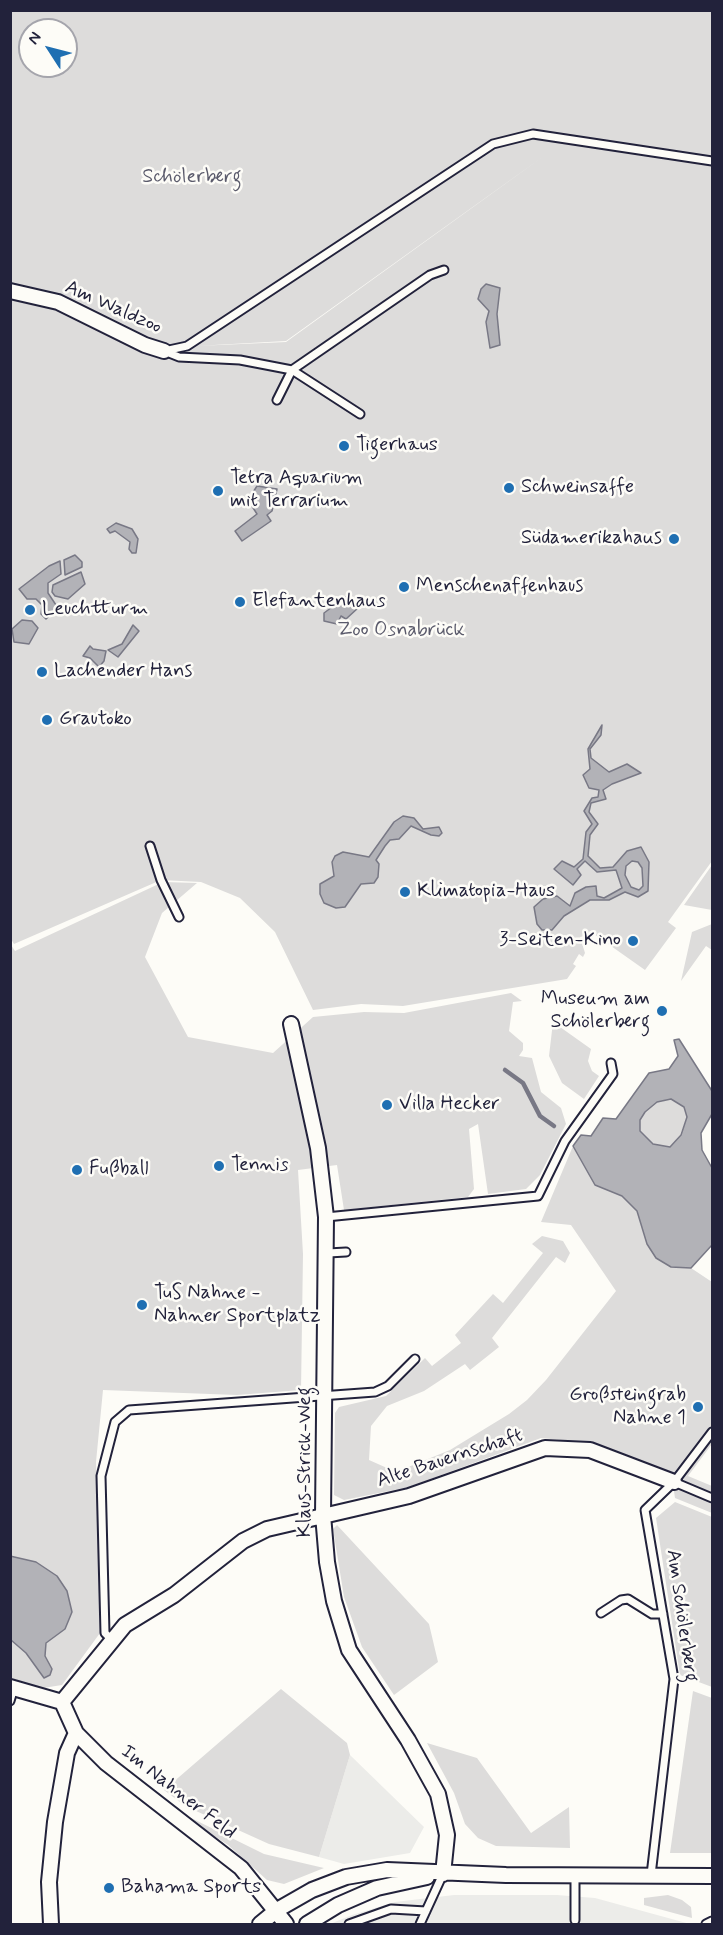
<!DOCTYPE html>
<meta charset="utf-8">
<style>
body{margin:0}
#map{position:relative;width:723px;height:1935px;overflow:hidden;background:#fdfcf7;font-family:Mynerve,sans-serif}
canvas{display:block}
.frame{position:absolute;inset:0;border:12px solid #22223b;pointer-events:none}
.north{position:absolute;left:18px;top:18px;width:60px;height:60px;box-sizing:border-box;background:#fdfcf7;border:2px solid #a5a5ac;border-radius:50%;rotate:306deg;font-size:16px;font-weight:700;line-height:24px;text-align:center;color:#22223b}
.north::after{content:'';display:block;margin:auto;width:21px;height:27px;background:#1f6fb2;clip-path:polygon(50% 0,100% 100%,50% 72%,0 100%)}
</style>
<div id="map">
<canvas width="723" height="1935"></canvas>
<div class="frame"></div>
<div class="north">N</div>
</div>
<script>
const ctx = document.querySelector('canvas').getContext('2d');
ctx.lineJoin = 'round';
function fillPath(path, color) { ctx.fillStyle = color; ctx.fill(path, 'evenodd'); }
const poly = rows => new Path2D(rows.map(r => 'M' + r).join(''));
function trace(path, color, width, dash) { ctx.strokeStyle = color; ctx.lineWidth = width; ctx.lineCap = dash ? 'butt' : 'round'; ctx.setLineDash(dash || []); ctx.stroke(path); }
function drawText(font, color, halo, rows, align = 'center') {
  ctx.font = font + ' Mynerve,sans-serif'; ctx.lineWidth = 5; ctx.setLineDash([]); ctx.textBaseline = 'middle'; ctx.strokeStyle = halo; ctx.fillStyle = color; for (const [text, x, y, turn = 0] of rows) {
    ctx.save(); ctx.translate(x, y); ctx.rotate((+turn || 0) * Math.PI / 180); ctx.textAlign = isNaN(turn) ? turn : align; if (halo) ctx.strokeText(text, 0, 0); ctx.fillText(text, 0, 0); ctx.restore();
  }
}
const built = poly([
 [350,1755,424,1827,410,1853,344,1864,319,1857],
 [454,1895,557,1895,595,1898,690,1924,330,1924,352,1915,395,1902]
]);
const green = poly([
 [11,11,712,11,712,861,668,922,676,928,645,970,594,934,580,937,585,953,583,957,579,954,573,964,576,966,567,979,403,1006,361,1004,313,1010,275,932,240,898,201,882,161,880,14,944,11,939],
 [30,30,66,30,66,66,30,66],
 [548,153,286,342,196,346,286,341],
 [712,865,712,910,684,905],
 [163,882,197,883,162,913,145,957,188,1037,273,1053,313,1017,364,1012,404,1013,511,993,522,1001,513,1002,509,1031,523,1043,523,1050,519,1056,532,1058,541,1092,561,1108,566,1124,540,1175,526,1189,488,1194,478,1124,469,1129,474,1189,468,1197,344,1210,337,1165,298,1170,303,1254,301,1390,237,1395,103,1390,96,1462,100,1633,62,1685,43,1688,11,1678,11,1640,26,1653,44,1678,52,1669,45,1656,46,1643,65,1629,36,1562,11,1556,11,945,15,951],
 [712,924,712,950,706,946,681,981,692,932],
 [553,1022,591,1049,588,1061,592,1071,599,1076,584,1099,562,1083,549,1056],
 [671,1099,684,1107,687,1117,680,1135,670,1147,652,1144,640,1131,640,1120,645,1112,657,1102],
 [573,1146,595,1185,622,1196,637,1211,647,1244,671,1267,691,1268,712,1282,712,1444,688,1476,712,1486,712,1513,675,1498,671,1472,591,1443,541,1438,409,1487,344,1500,334,1495,335,1413,339,1407,386,1396,425,1358,432,1366,461,1343,455,1335,493,1294,503,1303,543,1253,532,1244,542,1236,563,1241,570,1253,565,1263,556,1257,492,1338,499,1347,470,1370,465,1364,424,1391,387,1406,371,1426,369,1460,396,1472,450,1450,509,1414,527,1400,546,1380,616,1291,571,1225,541,1222],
 [675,1502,712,1517,712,1687,680,1675,656,1518],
 [337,1525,429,1624,438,1662,394,1695,362,1647,344,1597,333,1529],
 [281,1689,347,1743,350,1755,319,1857,269,1844,185,1806,164,1790],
 [693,1691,712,1698,712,1853,670,1853],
 [427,1743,477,1758,531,1833,569,1807,570,1848,496,1846,478,1838,465,1824,454,1793],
 [173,1809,264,1854,324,1868,284,1884,267,1880,228,1845],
 [668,1895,682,1900,691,1907,692,1918,644,1905,644,1898]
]);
const water = poly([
 [486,284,500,288,497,314,500,345,490,348,486,322,489,311,478,299,481,289,486,284],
 [257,486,277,489,272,511,267,515,271,521,242,541,235,531,257,514,248,500,257,486],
 [116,523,132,529,138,539,136,553,132,553,129,549,130,542,115,531,110,533,107,529,116,523],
 [75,555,82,562,82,567,65,575,64,560,75,555],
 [60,561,61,574,48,583,48,593,58,608,46,619,41,614,42,605,36,599,27,599,19,589,49,566,60,561],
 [81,572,85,584,68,599,55,596,52,592,53,585,81,572],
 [347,596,358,608,346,619,341,616,337,624,324,621,324,613,347,596],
 [22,620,32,621,38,628,29,644,14,642,12,629,22,620],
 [133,625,139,631,118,657,108,650,122,644,133,625],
 [90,646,93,649,106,651,104,661,99,667,90,658,83,656,90,646],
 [602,725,601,735,590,749,591,758,609,772,627,764,641,773,612,784,603,790,606,799,591,803,589,812,598,824,590,835,588,856,600,868,613,867,627,851,641,847,649,862,648,891,638,897,625,892,609,900,590,900,564,916,552,930,542,930,537,924,534,907,543,899,557,896,570,906,575,893,586,887,596,886,597,896,604,898,622,888,616,870,597,872,585,861,577,869,581,875,573,885,554,869,562,861,574,867,583,859,586,832,592,824,584,811,592,798,598,797,599,790,589,788,583,775,590,769,588,749,602,725],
 [632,861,638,862,642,868,643,886,639,890,631,887,625,875,626,866,632,861],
 [403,816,414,818,423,829,439,827,442,833,439,836,431,835,411,826,399,839,390,840,385,846,376,860,379,864,378,877,374,883,361,884,345,907,336,908,324,903,320,894,320,884,334,876,332,862,335,856,343,852,369,857,394,822,403,816],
 [679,1039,712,1091,712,1114,701,1133,702,1150,712,1168,712,1245,691,1268,671,1267,656,1258,647,1244,637,1211,622,1196,595,1185,573,1146,581,1135,591,1136,603,1118,616,1119,649,1073,669,1069,678,1056,674,1040,679,1039],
 [671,1099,684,1107,687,1117,681,1135,670,1147,653,1144,640,1131,640,1120,645,1112,657,1102,671,1099],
 [10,1556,36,1562,57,1576,67,1591,72,1612,65,1629,46,1643,45,1656,52,1669,50,1675,44,1678,26,1653,11,1640,10,1556]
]);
const stream = poly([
 [505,1070,523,1083,540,1116,554,1126]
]);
const lane = poly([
 [164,351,187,346,493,144,533,134,712,161],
 [164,351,179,357,240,360,292,370,360,414],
 [277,400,292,370,430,275,444,270],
 [150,846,161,880,179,917],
 [326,1217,538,1196,565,1141,613,1074,611,1063],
 [328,1253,346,1252],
 [674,1482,712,1498],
 [601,1613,621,1600,628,1599,652,1614,663,1614],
 [111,1639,105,1633,101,1476,115,1422,129,1410,375,1392,388,1386,415,1359],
 [10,1701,14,1688],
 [651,1875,674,1679,645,1510,674,1482,712,1432],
 [575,1920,575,1875],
 [349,1924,391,1909,426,1911],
 [420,1924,443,1874],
 [706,1924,712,1921]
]);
const street = poly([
 [10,291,58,302,145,345,164,351],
 [291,1024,318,1148,326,1217,323,1515,327,1562,334,1601,349,1650,408,1740,438,1794,447,1835,443,1874],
 [10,1687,62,1702],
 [62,1702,125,1625,174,1595,243,1541,267,1529,409,1496,545,1448,590,1450,674,1482],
 [62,1702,76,1733,106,1763,241,1868,286,1924],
 [51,1924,49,1882,55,1822,67,1753,76,1733],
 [260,1924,277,1910,312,1890,346,1877,387,1870,506,1875,712,1876],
 [307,1924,338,1905,377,1888,427,1877]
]);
const markers = [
 [344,446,6,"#1f6fb2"],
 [509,488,6,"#1f6fb2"],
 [218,491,6,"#1f6fb2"],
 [674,539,6,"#1f6fb2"],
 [404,587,6,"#1f6fb2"],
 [240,602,6,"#1f6fb2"],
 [30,610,6,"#1f6fb2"],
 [42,672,6,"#1f6fb2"],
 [47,720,6,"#1f6fb2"],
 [405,892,6,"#1f6fb2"],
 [633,941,6,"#1f6fb2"],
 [662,1011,6,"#1f6fb2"],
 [387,1105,6,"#1f6fb2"],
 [219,1166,6,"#1f6fb2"],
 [77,1170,6,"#1f6fb2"],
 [142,1305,6,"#1f6fb2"],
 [698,1407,6,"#1f6fb2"],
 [109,1888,6,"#1f6fb2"]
];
const parkNames = [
 ["Schölerberg",192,178],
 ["Zoo Osnabrück",401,631]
];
const streetNames = [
 ["Am Waldzoo",113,308,24],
 ["Alte Bauernschaft",450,1459,-18],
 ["Klaus-Strick-Weg",306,1462,-90],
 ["Am Schölerberg",681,1616,82],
 ["Im Nahner Feld",178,1793,38]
];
const poiNames = [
 ["Tigerhaus",356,446],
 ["Tetra Aquarium",230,479],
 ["mit Terrarium",230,502],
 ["Schweinsaffe",521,488],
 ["Südamerikahaus",662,539,"right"],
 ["Menschenaffenhaus",416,587],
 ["Elefantenhaus",252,602],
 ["Leuchtturm",42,610],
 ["Lachender Hans",54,672],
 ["Grautoko",59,720],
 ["Klimatopia-Haus",417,892],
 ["3-Seiten-Kino",621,941,"right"],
 ["Museum am",650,1000,"right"],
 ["Schölerberg",650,1023,"right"],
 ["Villa Hecker",399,1105],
 ["Tennis",231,1166],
 ["Fußball",89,1170],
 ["TuS Nahne -",154,1294],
 ["Nahner Sportplatz",154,1317],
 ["Großsteingrab",686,1396,"right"],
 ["Nahne 1",686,1419,"right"],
 ["Bahama Sports",121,1888]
];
fillPath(built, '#ecece9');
fillPath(green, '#dddcdb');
fillPath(water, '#b2b2b7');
trace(water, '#787885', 1.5);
trace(stream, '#787885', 4.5);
trace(lane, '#22223b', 11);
trace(street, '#22223b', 18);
trace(lane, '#fdfcf7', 7);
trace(street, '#fdfcf7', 14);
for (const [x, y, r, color] of markers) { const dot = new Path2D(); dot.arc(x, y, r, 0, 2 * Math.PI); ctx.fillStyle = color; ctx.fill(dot); trace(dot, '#fdfcf7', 2); }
drawText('20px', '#5a5a6b', '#fdfcf7', parkNames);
drawText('20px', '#22223b', '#fdfcf7', streetNames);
drawText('20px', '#22223b', '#fdfcf7', poiNames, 'left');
</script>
